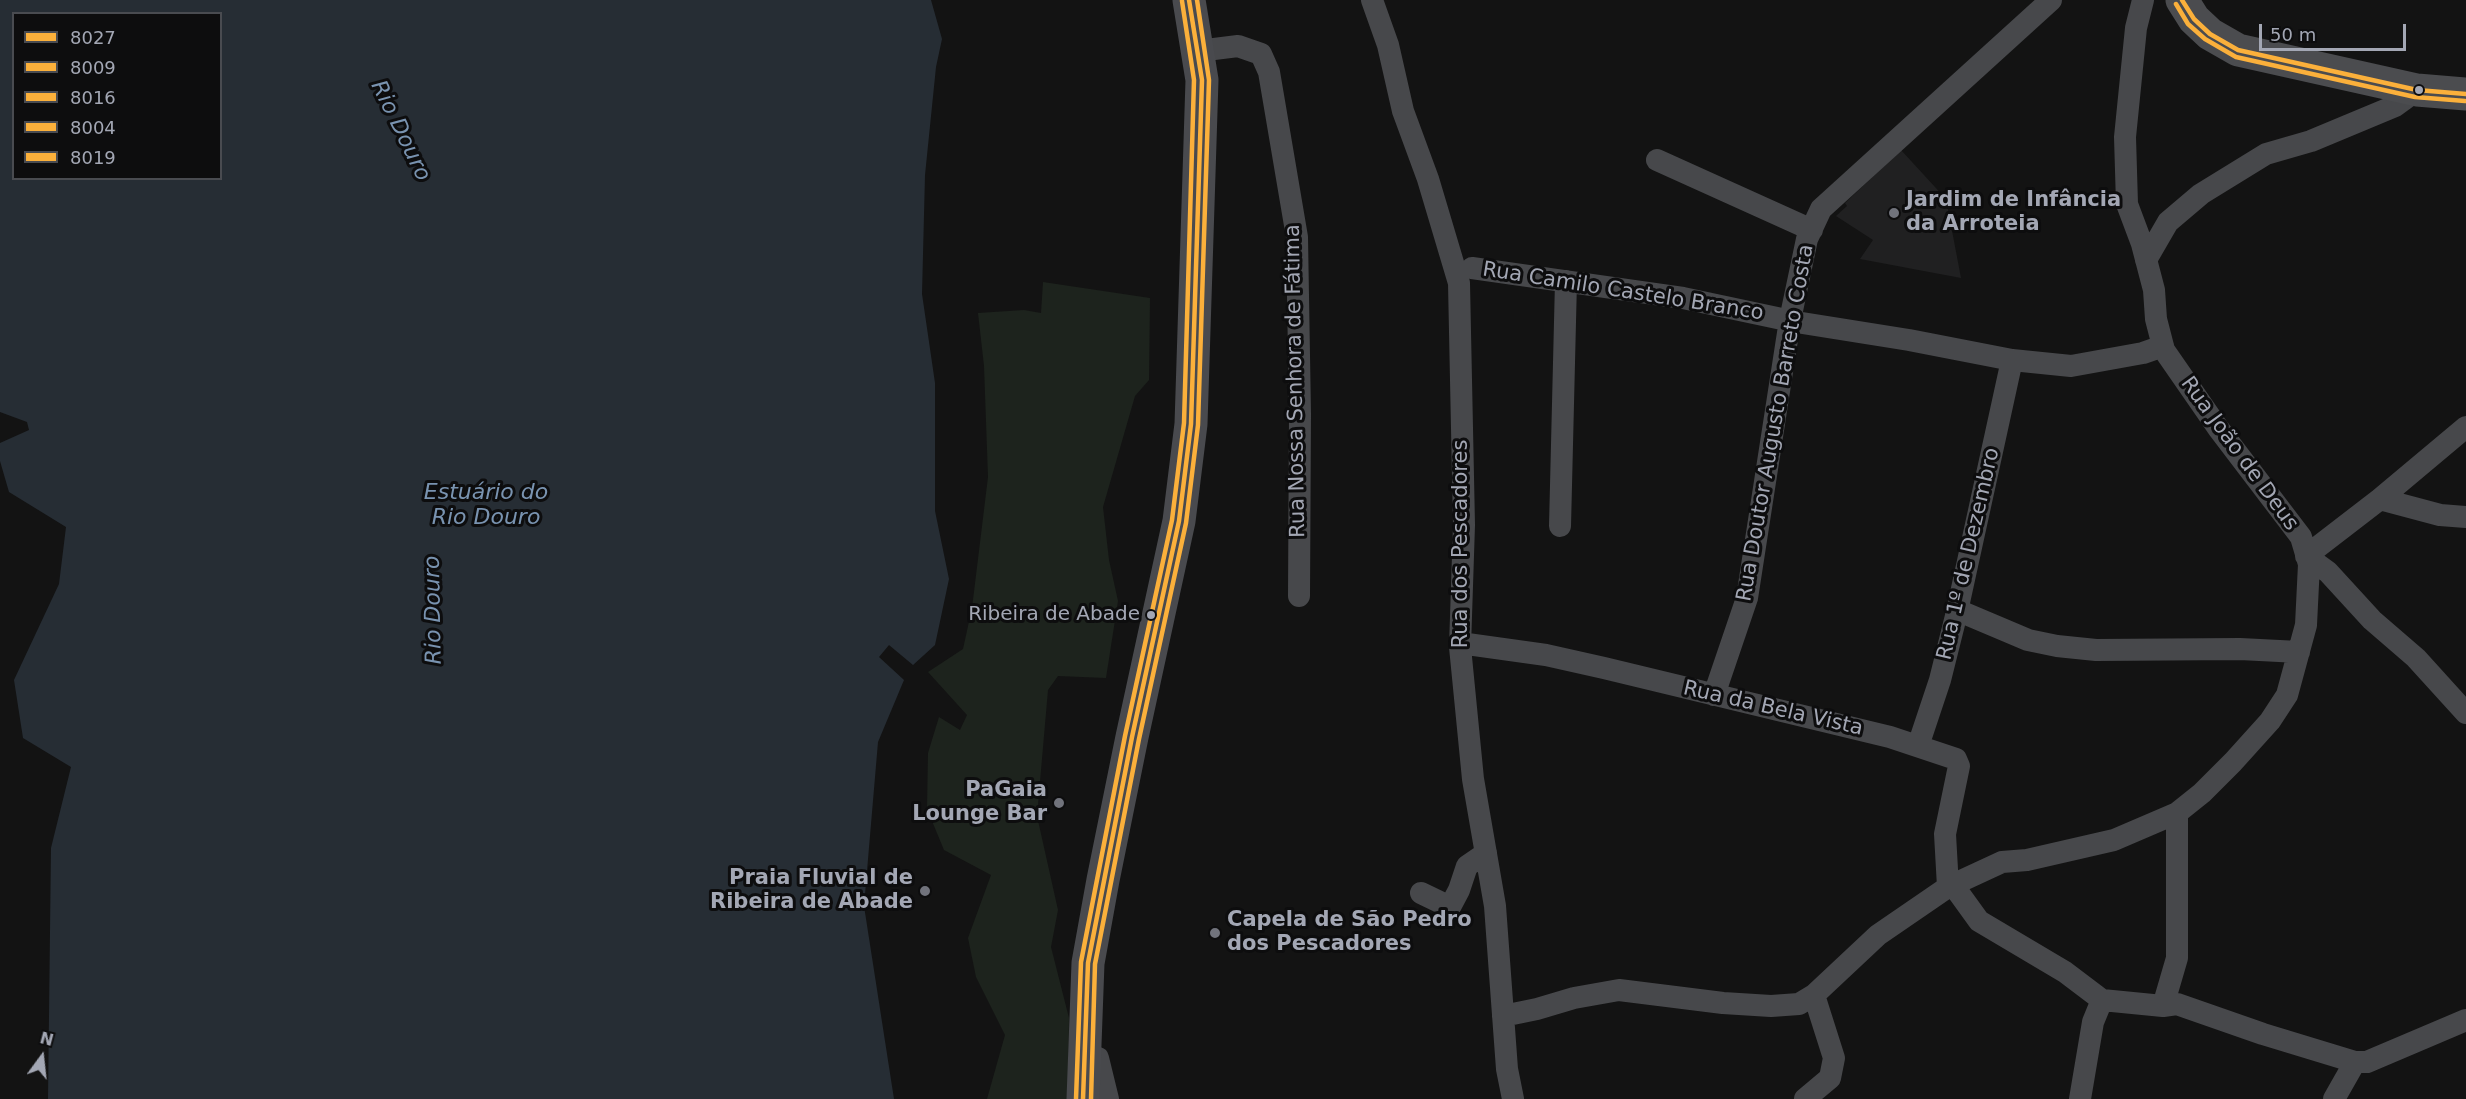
<!DOCTYPE html>
<meta charset="utf-8">
<style>
body{margin:0}
#map{position:relative;width:2466px;height:1099px;overflow:hidden;background:#131313;font-family:"DejaVu Sans",sans-serif}
canvas{display:block}
.legend{position:absolute;left:12px;top:12px;width:210px;height:168px;box-sizing:border-box;background:#0d0d0e;border:2px solid #494b50;margin:0;padding:8px 10px;list-style:none;font-size:18px;color:#a3a7b4}
.legend li{display:flex;align-items:center;gap:12px;height:30px}
.legend b{width:30px;border:2px solid #494b50}
.north{position:absolute;left:12px;top:1027px;width:60px;height:60px;-webkit-text-stroke:4px #0d0d0e;paint-order:stroke;rotate:15deg;font-size:16px;font-weight:700;line-height:24px;text-align:center;color:#a3a7b4}
.north::after{content:'';display:block;margin:auto;width:21px;height:27px;background:#a3a7b4;clip-path:polygon(50% 0,100% 100%,50% 72%,0 100%)}
.scale{position:absolute;left:2259px;top:24px;width:147px;height:27px;box-sizing:border-box;border:3px solid #a3a7b4;border-top:0;padding-left:8px;font-size:18px;line-height:21px;white-space:nowrap;color:#a3a7b4;-webkit-text-stroke:4px #0d0d0e;paint-order:stroke}
</style>
<div id="map">
<canvas width="2466" height="1099"></canvas>
<ul class="legend">
<li><b style="height:8px;background:#fbb03b"></b>8027</li>
<li><b style="height:8px;background:#fbb03b"></b>8009</li>
<li><b style="height:8px;background:#fbb03b"></b>8016</li>
<li><b style="height:8px;background:#fbb03b"></b>8004</li>
<li><b style="height:8px;background:#fbb03b"></b>8019</li>
</ul>
<div class="north">N</div>
<div class="scale">50 m</div>
</div>
<script>
const ctx = document.querySelector('canvas').getContext('2d');
ctx.lineJoin = 'round';
function fillPath(path, color) { ctx.fillStyle = color; ctx.fill(path, 'evenodd'); }
const poly = rows => new Path2D(rows.map(r => 'M' + r).join(''));
function trace(path, color, width, dash) { ctx.strokeStyle = color; ctx.lineWidth = width; ctx.lineCap = dash ? 'butt' : 'round'; ctx.setLineDash(dash || []); ctx.stroke(path); }
function drawText(font, color, halo, rows, align = 'center') {
  ctx.font = font + ' "DejaVu Sans",sans-serif'; ctx.lineWidth = 6; ctx.setLineDash([]); ctx.textBaseline = 'middle'; ctx.strokeStyle = halo; ctx.fillStyle = color; for (const [text, x, y, turn = 0] of rows) {
    ctx.save(); ctx.translate(x, y); ctx.rotate((+turn || 0) * Math.PI / 180); ctx.textAlign = isNaN(turn) ? turn : align; if (halo) ctx.strokeText(text, 0, 0); ctx.fillText(text, 0, 0); ctx.restore();
  }
}
const built = poly([
 [1901,150,1946,199,1961,278,1860,259,1873,240,1836,216,1847,206,1845,203]
]);
const green = poly([
 [1043,282,1150,298,1149,380,1135,396,1103,507,1109,560,1118,601,1106,678,1058,676,1048,690,1037,816,1058,910,1051,947,1069,1018,1068,1099,987,1099,1005,1035,976,977,968,938,991,875,944,850,927,809,928,753,939,717,960,730,967,715,928,672,963,649,972,608,988,477,984,366,978,313,1024,310,1041,313]
]);
const water = poly([
 [0,0,931,0,942,39,936,67,925,175,922,294,935,383,935,511,949,579,935,645,913,665,889,645,879,657,904,680,878,742,864,906,894,1099,48,1099,51,848,71,767,23,738,14,680,59,584,66,527,9,492,0,461,0,443,29,430,27,422,0,412],
 [14,14,220,14,220,178,14,178]
]);
const street = poly([
 [1372,0,1388,45,1403,111,1428,179,1459,283,1464,525,1460,647,1473,779,1495,906,1507,1069,1513,1099],
 [1198,51,1238,46,1261,54,1269,72,1297,237,1300,414,1299,596],
 [1657,160,1812,230],
 [2146,260,2168,222,2201,194,2266,154,2311,141,2395,106,2417,90],
 [1472,268,1683,298,1796,322,1909,340,2012,360,2071,366,2143,353,2163,346],
 [2466,427,2380,499,2306,556,2328,572,2372,620,2416,658,2466,713],
 [2380,499,2440,515,2466,517],
 [1560,526,1566,281],
 [1957,610,2028,640,2057,646,2096,650,2240,649,2299,652],
 [1460,643,1546,655,1604,668,1890,737,1956,759,1959,766,1945,834,1948,887],
 [1714,695,1747,598,1790,320,1807,239,1821,209,2051,0],
 [1918,746,1940,680,1956,616,2012,360],
 [1953,885,1979,921,2065,972,2102,1000,2163,1006,2177,1004,2263,1034,2355,1062,2367,1062,2466,1020],
 [1421,893,1450,907,1459,890,1467,866,1486,853],
 [2163,1006,2177,958,2177,813],
 [1503,1016,1537,1009,1574,998,1619,990,1723,1003,1771,1006,1799,1004,1814,995,1878,935,1948,887,2002,862,2027,860,2114,840,2177,813,2202,793,2233,762,2270,721,2287,695,2306,625,2309,564,2301,537,2218,428,2164,350,2156,319,2154,290,2142,244,2127,204,2125,137,2136,28,2143,0],
 [1083,1054,1098,1058,1108,1099],
 [1805,1099,1830,1078,1834,1058,1814,995],
 [2080,1099,2093,1022,2102,1000],
 [2334,1099,2355,1062]
]);
const secondary = poly([
 [2182,0,2194,19,2210,34,2238,50,2417,90,2466,94]
]);
const primary = poly([
 [1083,1099,1088,963,1103,880,1132,737,1179,521,1191,424,1202,80,1189,0]
]);
const bus1 = poly([
 [1083,1099,1088,963,1132,737,1179,521,1191,424,1202,80,1189,0]
]);
const bus2 = poly([
 [1091,1099,1095,964,1139,739,1186,523,1198,425,1209,80,1197,0]
]);
const bus3 = poly([
 [1076,1099,1081,962,1125,736,1172,520,1184,423,1194,80,1182,1]
]);
const bus4 = poly([
 [2182,0,2194,19,2210,34,2238,50,2417,90,2466,94]
]);
const bus5 = poly([
 [2176,4,2188,24,2205,39,2236,57,2415,97,2465,101]
]);
const markers = [
 [2419,90,5,"#a3a7b4"],
 [1894,213,6,"#71737c"],
 [1151,615,5,"#a3a7b4"],
 [1059,803,6,"#71737c"],
 [925,891,6,"#71737c"],
 [1215,933,6,"#71737c"]
];
const busNames = [
 ["Ribeira de Abade",1140,615]
];
const poiNames = [
 ["Jardim de Infância",1906,201],
 ["da Arroteia",1906,225],
 ["PaGaia",1047,791,"right"],
 ["Lounge Bar",1047,815,"right"],
 ["Praia Fluvial de",913,879,"right"],
 ["Ribeira de Abade",913,903,"right"],
 ["Capela de São Pedro",1227,921],
 ["dos Pescadores",1227,945]
];
const streetNames = [
 ["Rua Camilo Castelo Branco",1623,292,9],
 ["Rua Nossa Senhora de Fátima",1296,381,-91],
 ["Rua Doutor Augusto Barreto Costa",1776,423,-80],
 ["Rua João de Deus",2239,454,54],
 ["Rua dos Pescadores",1462,544,-90],
 ["Rua 1º de Dezembro",1969,554,-77],
 ["Rua da Bela Vista",1773,709,13]
];
const waterNames = [
 ["Rio Douro",400,131,64],
 ["Estuário do",486,493],
 ["Rio Douro",486,518],
 ["Rio Douro",434,610,-91]
];
fillPath(built, '#202021');
fillPath(green, '#1d231d');
fillPath(water, '#262d34');
trace(street, '#47484b', 22);
trace(secondary, '#4b4c4f', 33);
trace(primary, '#494a4e', 33);
trace(bus1, '#fbb03b', 4.5);
trace(bus2, '#fbb03b', 4.5);
trace(bus3, '#fbb03b', 4.5);
trace(bus4, '#fbb03b', 4.5);
trace(bus5, '#fbb03b', 4.5);
for (const [x, y, r, color] of markers) { const dot = new Path2D(); dot.arc(x, y, r, 0, 2 * Math.PI); ctx.fillStyle = color; ctx.fill(dot); trace(dot, '#0d0d0e', 2); }
drawText('20px', '#a3a7b4', '#0d0d0e', busNames, 'right');
drawText('bold 21px', '#a3a7b4', '#0d0d0e', poiNames, 'left');
drawText('21px', '#a3a7b4', '#0d0d0e', streetNames);
drawText('italic 22px', '#7993b0', '#0d0d0e', waterNames);
</script>
